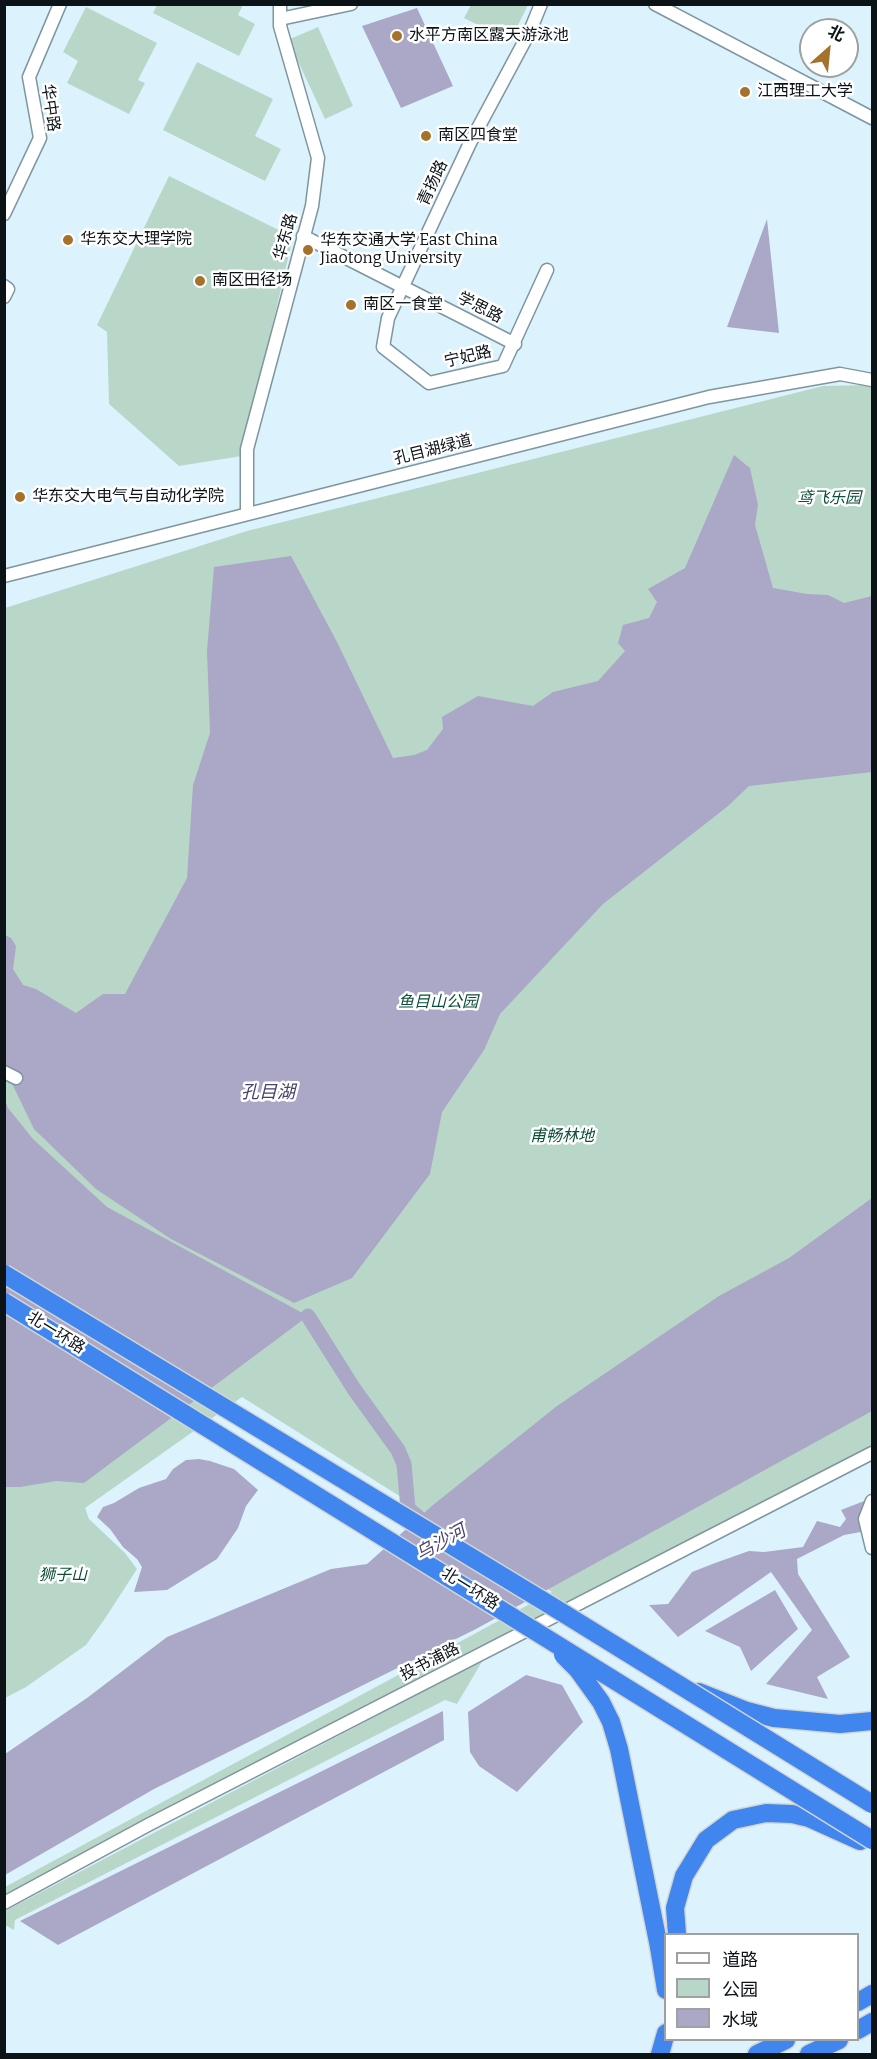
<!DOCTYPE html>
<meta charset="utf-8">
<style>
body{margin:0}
#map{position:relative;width:877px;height:2059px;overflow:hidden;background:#dcf3fe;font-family:Bitter,"Noto Sans SC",serif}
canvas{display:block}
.frame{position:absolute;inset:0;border:6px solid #0b1317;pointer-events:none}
.legend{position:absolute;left:664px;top:1933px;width:195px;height:108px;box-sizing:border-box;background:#fff;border:2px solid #9da1a2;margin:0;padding:8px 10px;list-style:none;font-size:18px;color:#0b1317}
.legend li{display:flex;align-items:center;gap:12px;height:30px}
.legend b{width:30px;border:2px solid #9da1a2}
.north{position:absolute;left:799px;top:18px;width:60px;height:60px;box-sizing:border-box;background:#fff;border:2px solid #9da1a2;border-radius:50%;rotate:27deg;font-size:16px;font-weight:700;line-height:24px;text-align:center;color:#0b1317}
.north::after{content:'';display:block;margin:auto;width:21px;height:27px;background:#a6712b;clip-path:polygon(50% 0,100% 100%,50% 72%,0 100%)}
</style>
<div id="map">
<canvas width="877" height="2059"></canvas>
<div class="frame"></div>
<ul class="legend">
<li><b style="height:8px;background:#fff"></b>道路</li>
<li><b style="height:16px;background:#b9d7c8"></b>公园</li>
<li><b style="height:16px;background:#aaa7c7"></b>水域</li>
</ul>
<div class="north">北</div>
</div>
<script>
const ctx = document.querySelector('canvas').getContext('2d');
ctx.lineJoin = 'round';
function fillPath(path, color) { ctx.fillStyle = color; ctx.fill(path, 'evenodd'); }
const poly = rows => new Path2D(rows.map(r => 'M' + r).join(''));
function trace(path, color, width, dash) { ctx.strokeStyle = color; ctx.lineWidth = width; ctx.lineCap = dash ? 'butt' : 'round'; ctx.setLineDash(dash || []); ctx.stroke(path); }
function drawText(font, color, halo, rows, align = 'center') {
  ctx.font = font + ' Bitter,"Noto Sans SC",serif'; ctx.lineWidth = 5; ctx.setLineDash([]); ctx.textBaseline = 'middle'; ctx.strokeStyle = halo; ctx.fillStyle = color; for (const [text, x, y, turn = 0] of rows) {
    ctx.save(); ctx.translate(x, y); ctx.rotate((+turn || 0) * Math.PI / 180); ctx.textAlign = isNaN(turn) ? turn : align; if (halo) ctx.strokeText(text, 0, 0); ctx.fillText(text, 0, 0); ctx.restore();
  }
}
const green = poly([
 [157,5,243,5,238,15,255,24,239,56,153,13],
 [471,5,471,4,528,5,510,41,464,18],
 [86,7,157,43,138,80,145,83,129,114,67,83,78,61,63,52],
 [318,27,353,106,325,119,288,40],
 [197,62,273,99,255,136,281,149,265,181,163,130],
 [169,176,293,237,242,456,179,466,109,404,107,332,97,325],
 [872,385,872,1448,5,1901,5,1887,552,1592,242,1397,85,1508,89,1519,125,1553,137,1569,106,1617,86,1645,26,1687,5,1698,5,608,247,531,823,386],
 [483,1660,457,1704,445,1700,15,1920,14,1930,5,1925,5,1912,7,1910]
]);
const water = poly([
 [417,8,453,86,401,108,362,26],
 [767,219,779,333,727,327],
 [734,455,750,468,758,505,755,525,773,588,807,594,828,595,844,603,872,596,872,772,749,786,728,806,603,904,500,1014,484,1050,442,1112,430,1174,352,1278,294,1303,171,1239,96,1189,34,1129,5,1069,5,935,11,938,16,946,13,969,23,985,36,989,76,1013,103,994,125,994,187,878,193,785,210,733,207,651,214,567,291,556,337,642,393,758,414,755,427,750,443,729,442,717,478,696,533,706,553,692,598,681,625,651,618,643,623,625,649,618,657,602,648,589,685,568],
 [4,1097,8,1108,33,1139,107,1207,308,1316,84,1483,56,1481,20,1487,5,1487],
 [872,1198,872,1411,476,1629,154,1789,5,1875,5,1754,87,1698,167,1637,331,1569,367,1564,433,1505,557,1406,719,1296,789,1258],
 [199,1459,210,1461,234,1469,258,1490,246,1506,238,1528,217,1559,167,1590,134,1592,142,1567,137,1559,123,1547,110,1529,97,1517,103,1507,114,1503,139,1488,166,1479,173,1469,186,1460],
 [872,1498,872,1530,844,1535,797,1559,798,1574,850,1657,817,1677,828,1699,766,1684,812,1630,771,1572,678,1637,649,1605,668,1604,692,1572,715,1563,749,1551,764,1552,803,1547,817,1521,840,1527,846,1519,841,1510],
 [775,1590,798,1629,751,1671,740,1647,705,1631],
 [526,1675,562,1685,583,1722,517,1792,479,1766,470,1752,468,1712],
 [443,1711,444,1740,58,1945,20,1921]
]);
const river = poly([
 [308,1316,354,1389,398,1450,404,1464,408,1509,422,1520]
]);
const minor = poly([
 [541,4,530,31,470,143,388,318,383,347,429,383,503,366,547,270],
 [655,4,872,118],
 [280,19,351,4],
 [4,214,40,138,29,77,60,4],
 [303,236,515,344],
 [4,286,8,289,4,297],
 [247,514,247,449,312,206,318,158,280,26,280,4],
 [4,576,709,397,840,374,872,380],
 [4,1072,16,1078],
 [872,1501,865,1519,872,1548],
 [4,1903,148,1825,872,1453]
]);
const highway = poly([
 [699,1692,747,1711,774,1718,840,1724,872,1721],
 [677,1934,675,1908,684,1876,706,1840,733,1820,766,1813,792,1814,809,1818,860,1841],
 [659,1947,666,1990],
 [858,2002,872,1994],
 [858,2030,872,2022],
 [660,2054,666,2033],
 [757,2054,786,2040],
 [809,2054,839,2040]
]);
const highwayBridge = poly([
 [4,1274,550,1605,872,1804],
 [4,1302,872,1840],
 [563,1655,578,1670,601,1702,611,1722,619,1749,659,1947]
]);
const markers = [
 [397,36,6,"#a6712b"],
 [745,92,6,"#a6712b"],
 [426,136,6,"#a6712b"],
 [68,240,6,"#a6712b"],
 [308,250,6,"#a6712b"],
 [200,281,6,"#a6712b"],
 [351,305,6,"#a6712b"],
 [20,497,6,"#a6712b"]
];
const poiNames = [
 ["水平方南区露天游泳池",409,36],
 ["江西理工大学",757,92],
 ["南区四食堂",438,136],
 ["华东交大理学院",80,240],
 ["华东交通大学 East China",320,241],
 ["Jiaotong University",320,259],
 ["南区田径场",212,281],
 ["南区一食堂",363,305],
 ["华东交大电气与自动化学院",32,497]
];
const streetNames = [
 ["华中路",50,108,82],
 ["青扬路",433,183,-65],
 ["华东路",286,237,-74],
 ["学思路",480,308,27],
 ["宁妃路",468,357,-13],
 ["孔目湖绿道",433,450,-14],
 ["北一环路",56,1333,32],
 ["北一环路",470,1589,32],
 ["投书浦路",430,1662,-27]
];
const parkNames = [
 ["鸢飞乐园",829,499],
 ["鱼目山公园",438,1003],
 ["甫畅林地",562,1137],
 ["狮子山",63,1576]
];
const waterNames = [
 ["孔目湖",268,1093],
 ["乌沙河",441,1543,-29]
];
fillPath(green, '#b9d7c8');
fillPath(water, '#aaa7c7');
trace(river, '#aaa7c7', 15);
trace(minor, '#7f959f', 15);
trace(highway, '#d3d5d5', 21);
trace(minor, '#fff', 12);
trace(highway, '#4086ee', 18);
trace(highwayBridge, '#d3d5d5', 21, []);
trace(highwayBridge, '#4086ee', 18);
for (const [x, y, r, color] of markers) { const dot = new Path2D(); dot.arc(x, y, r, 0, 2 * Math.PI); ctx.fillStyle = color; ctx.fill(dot); trace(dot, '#fff', 2); }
drawText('16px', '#0b1317', '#fff', poiNames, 'left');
drawText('16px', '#0b1317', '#fff', streetNames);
drawText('italic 16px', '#0b4f38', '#fff', parkNames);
drawText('italic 18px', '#494270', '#fff', waterNames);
</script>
